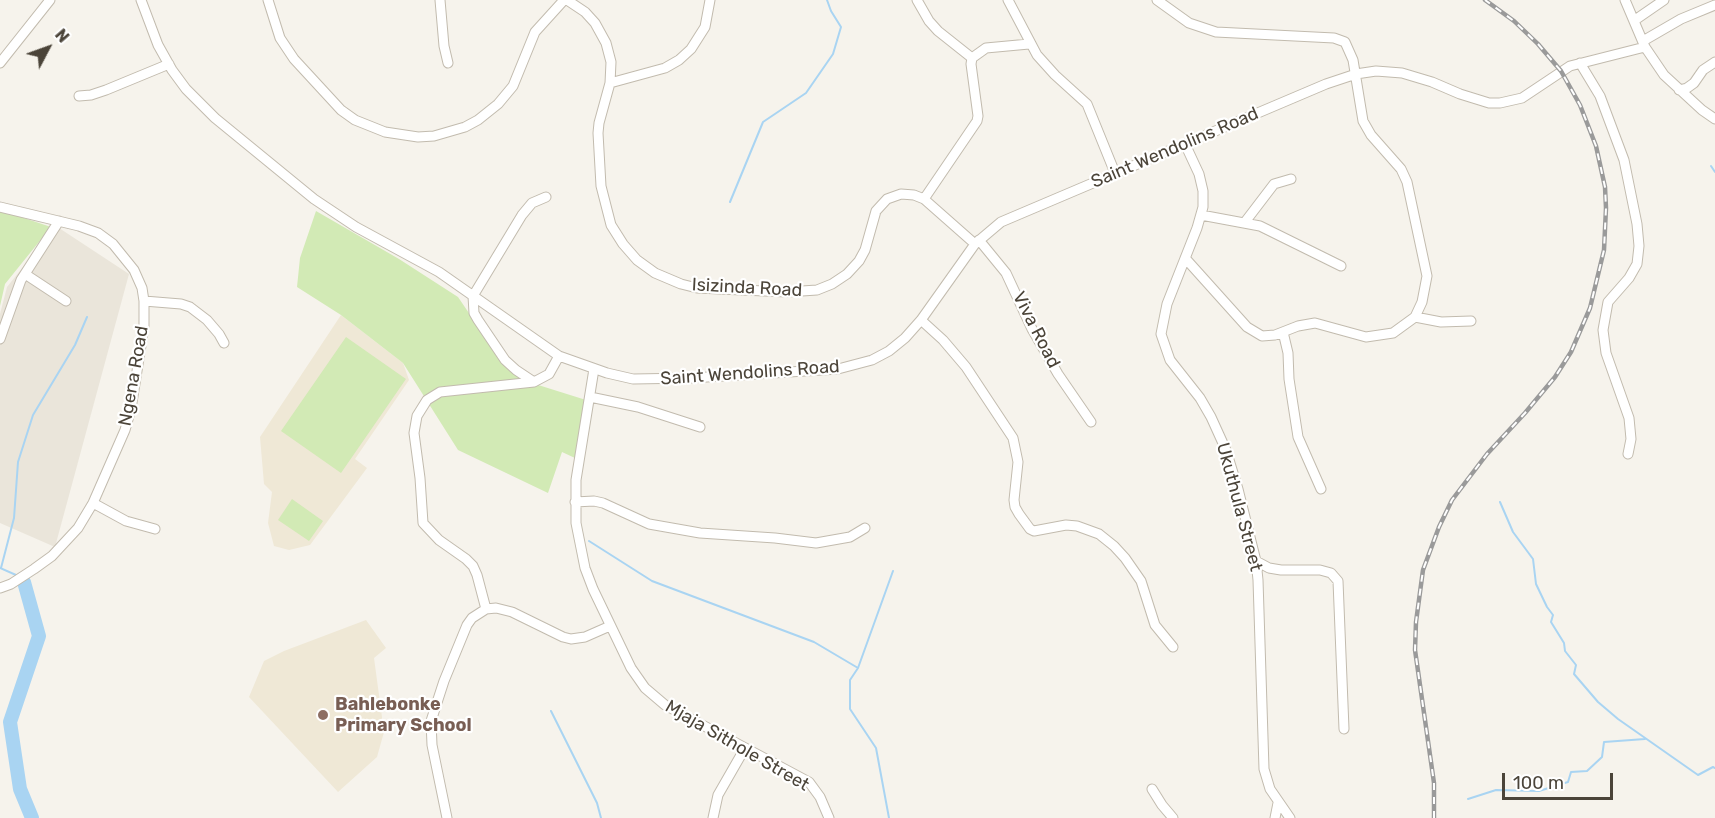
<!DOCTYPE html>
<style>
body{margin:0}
#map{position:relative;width:1715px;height:818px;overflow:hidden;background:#f6f3ec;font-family:Rubik,sans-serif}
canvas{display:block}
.north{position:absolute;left:18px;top:18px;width:60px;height:60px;-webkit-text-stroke:4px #fff;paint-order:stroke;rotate:49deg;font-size:16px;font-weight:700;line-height:24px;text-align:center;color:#4b4439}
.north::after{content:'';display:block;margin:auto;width:21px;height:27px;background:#4b4439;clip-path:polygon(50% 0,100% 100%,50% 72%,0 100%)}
.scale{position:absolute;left:1502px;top:773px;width:111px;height:27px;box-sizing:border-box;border:3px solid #4b4439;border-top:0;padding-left:8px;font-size:18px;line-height:21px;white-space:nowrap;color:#4b4439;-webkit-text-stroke:4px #fff;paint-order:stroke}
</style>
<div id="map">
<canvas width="1715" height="818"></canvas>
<div class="north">N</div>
<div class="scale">100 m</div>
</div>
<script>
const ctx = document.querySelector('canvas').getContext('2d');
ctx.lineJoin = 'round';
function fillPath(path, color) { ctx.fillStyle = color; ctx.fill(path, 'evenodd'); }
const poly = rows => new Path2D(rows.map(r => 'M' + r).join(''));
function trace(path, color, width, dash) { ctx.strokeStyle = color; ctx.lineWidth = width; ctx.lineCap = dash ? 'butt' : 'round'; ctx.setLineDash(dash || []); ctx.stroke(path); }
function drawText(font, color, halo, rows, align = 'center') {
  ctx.font = font + ' Rubik,sans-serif'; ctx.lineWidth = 4.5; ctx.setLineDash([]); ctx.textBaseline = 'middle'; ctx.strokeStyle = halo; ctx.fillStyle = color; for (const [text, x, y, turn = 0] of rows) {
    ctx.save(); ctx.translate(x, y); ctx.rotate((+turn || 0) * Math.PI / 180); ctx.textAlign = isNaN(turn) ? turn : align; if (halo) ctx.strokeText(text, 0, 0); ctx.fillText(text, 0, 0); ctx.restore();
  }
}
const residential = poly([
 [56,226,129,274,55,547,0,523,0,314,7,287]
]);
const education = poly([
 [341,315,403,363,409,380,355,459,367,468,310,545,289,550,274,546,268,523,272,492,264,484,260,437],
 [366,620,386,648,374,658,384,732,377,757,338,792,249,697,264,661,284,651]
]);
const green = poly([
 [0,210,51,227,5,284,0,306],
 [316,211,399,259,458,297,505,366,535,384,586,400,575,458,562,452,548,493,458,450,403,363,341,315,297,287,300,258],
 [346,337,406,379,341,473,281,431],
 [292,499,323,521,309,541,278,520]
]);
const stream = poly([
 [1711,166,1715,172],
 [730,202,763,122,806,93,833,54,841,27,831,11,827,0],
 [1500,502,1513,532,1533,559,1536,584,1547,607,1553,615,1551,622,1564,643,1565,651,1576,665,1574,674,1598,702,1618,719,1698,775,1713,767,1715,768],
 [589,541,652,581,814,642,858,668],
 [0,568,16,575],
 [1,568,14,518,18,462,33,415,75,345,87,317],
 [551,711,597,803,601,818],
 [1468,799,1496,790,1539,791,1568,782,1571,772,1587,771,1602,757,1604,742,1645,739],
 [889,818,876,748,850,709,850,680,858,668,893,571]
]);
const river = poly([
 [24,582,39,636,10,722,20,789,32,818]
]);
const minor = poly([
 [141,0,158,45,172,70,186,89,215,118,314,199,356,227,439,272,559,356,607,373,633,379,691,378,838,369,872,360,889,351,905,338,921,320,975,244,1001,222,1326,84,1356,74,1376,71,1402,73,1432,82,1460,94,1489,103,1500,103,1522,98,1570,66,1645,47],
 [268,0,280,38,294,59,341,110,355,120,385,132,418,137,434,136,465,127,478,120,498,104,513,86,535,32,564,0],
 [440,0,444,46,448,63],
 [567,0,585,12,595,23,606,43,611,62,610,83,599,123,598,133,601,186,611,225,623,244,637,260,655,273,681,284,697,288,787,292,817,290,832,284,847,274,859,261,865,250,876,211,887,199,901,194,914,195,924,199,975,244],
 [917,0,929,21,938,31,972,58],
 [1008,0,1037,55,1055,75,1087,104,1115,173],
 [1157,0,1189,23,1216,32,1334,38,1345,42,1353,60,1363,121,1371,135,1401,169,1407,182,1427,276,1422,302,1415,317,1393,333,1366,337,1315,323,1298,326,1275,335,1262,336,1247,327,1185,258],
 [1625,0,1645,47,1664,75,1702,110,1715,119],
 [1635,20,1664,0],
 [1643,41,1681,19,1715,5],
 [0,63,50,0],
 [1580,63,1600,96,1624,160,1637,224,1639,246,1637,264,1629,278,1608,302,1603,330,1606,353,1629,418,1631,439,1628,454],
 [610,83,665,68,679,60,691,49,705,27,710,0],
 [1679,90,1687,88,1694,83,1703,70,1715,62],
 [79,96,91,95,106,90,169,64],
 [1185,144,1199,174,1203,191,1203,207,1197,228,1167,304,1161,334,1170,360,1200,398,1211,417,1226,450,1238,489,1256,561,1258,580,1264,769,1270,789,1290,818],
 [924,199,977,121,978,116,971,64,972,58,986,48,1029,44],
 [0,207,79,226,98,233,113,244,134,270,142,288,144,301,144,327,131,409,125,430,93,503,78,528,52,556,34,569,11,584,0,588],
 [1201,215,1260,226,1341,266],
 [1245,222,1274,184,1291,179],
 [979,240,1006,273,1032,329,1058,374,1091,422],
 [25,274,66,301],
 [144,301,181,304,190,307,207,320,219,334,224,343],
 [1415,317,1441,322,1471,321],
 [921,320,943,340,966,367,1013,438,1018,462,1014,500,1015,507,1019,514,1030,529,1034,531,1066,525,1077,526,1099,534,1114,546,1125,558,1141,581,1155,625,1173,647],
 [1283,332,1288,353,1289,379,1298,437,1321,489],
 [0,339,21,280,59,221],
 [594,369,576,480,576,523,585,568,593,589,631,668,645,688,665,705,809,782,820,797,829,818],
 [534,382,516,370,505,360,478,320,474,313,473,296,522,215,532,203,546,197],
 [590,397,638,407,700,427],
 [575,502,594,501,603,503,649,524,700,533,775,538,816,543,850,537,865,528],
 [93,503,126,521,155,529],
 [1256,561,1269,568,1281,570,1320,570,1331,573,1338,581,1344,729],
 [486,609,477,575,473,566,466,559,439,540,423,523,420,478,414,433,417,416,427,400,440,392,534,382,549,374,559,356],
 [1152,789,1162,805,1173,818],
 [447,818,432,745,431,721,444,681,467,625,472,618,486,609,496,608,512,612,563,637,571,639,585,637,610,626],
 [713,818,718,795,745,748],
 [1275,818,1278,803]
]);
const rail = poly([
 [1434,818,1434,783,1415,650,1416,622,1423,570,1439,527,1452,500,1487,454,1525,413,1555,377,1571,352,1590,308,1604,250,1606,208,1605,187,1596,146,1580,105,1561,71,1538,44,1514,21,1485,0]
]);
const markers = [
 [323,715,6,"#8d6e63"]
];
const streetNames = [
 ["Saint Wendolins Road",1175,148,-23],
 ["Isizinda Road",747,288,3],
 ["Viva Road",1036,330,63],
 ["Saint Wendolins Road",750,373,-4],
 ["Ngena Road",134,376,-80],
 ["Ukuthula Street",1239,507,75],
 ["Mjaja Sithole Street",737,746,30]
];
const educationNames = [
 ["Bahlebonke",335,705],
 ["Primary School",335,726]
];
fillPath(residential, '#eae5da');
fillPath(education, '#efe8d6');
fillPath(green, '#d2eab5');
trace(stream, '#a9d4f2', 2);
trace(river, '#a9d4f2', 14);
trace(minor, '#c2bbae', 11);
trace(minor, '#fff', 9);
trace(rail, '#9a9a9a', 4.5);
trace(rail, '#fff', 2, [7]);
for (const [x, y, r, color] of markers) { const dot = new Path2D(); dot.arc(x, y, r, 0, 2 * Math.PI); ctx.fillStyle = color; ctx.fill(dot); trace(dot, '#fff', 2); }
drawText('18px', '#4b4439', '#fff', streetNames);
drawText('bold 18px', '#785e54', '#fff', educationNames, 'left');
</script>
